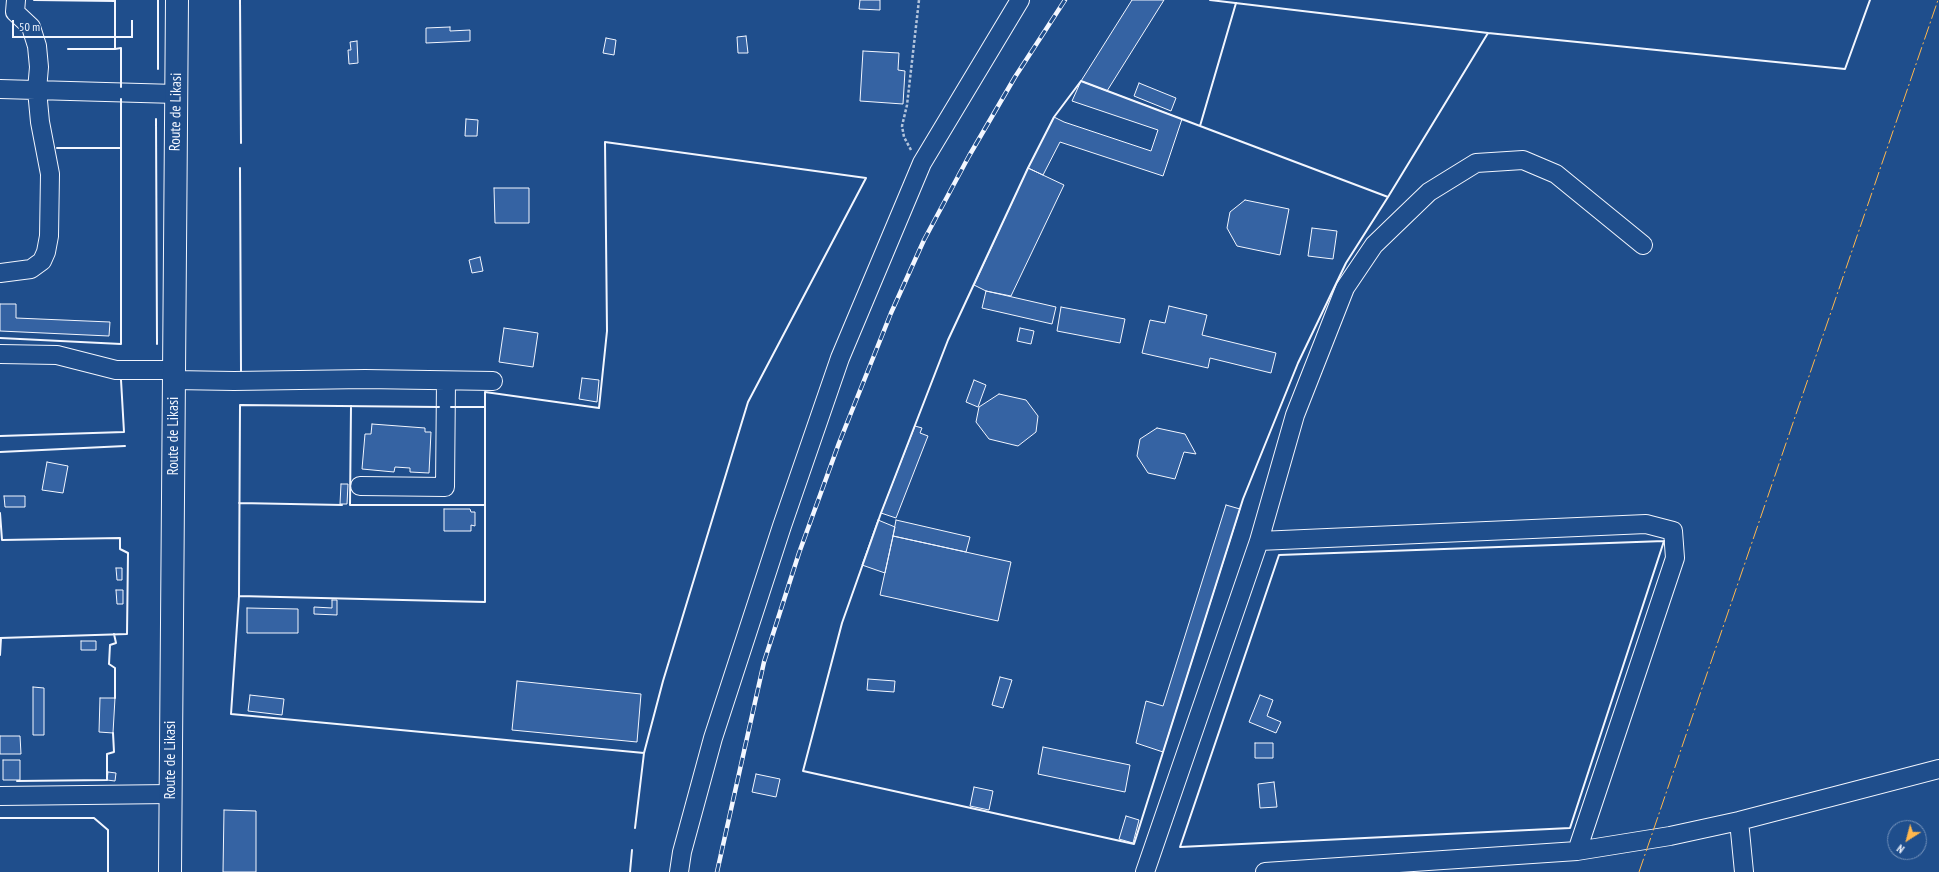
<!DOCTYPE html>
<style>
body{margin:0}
#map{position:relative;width:1939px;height:872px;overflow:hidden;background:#1f4e8c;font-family:"PT Sans Narrow",sans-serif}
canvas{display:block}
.north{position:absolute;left:1887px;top:820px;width:40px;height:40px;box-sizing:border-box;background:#1f4e8c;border:1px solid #7391ba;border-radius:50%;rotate:216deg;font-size:11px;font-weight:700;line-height:16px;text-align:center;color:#f2f6ff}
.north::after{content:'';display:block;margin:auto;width:14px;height:18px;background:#ffb74d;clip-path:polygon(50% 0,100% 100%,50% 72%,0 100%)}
.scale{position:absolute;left:12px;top:20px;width:121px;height:18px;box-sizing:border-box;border:2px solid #f2f6ff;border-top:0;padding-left:5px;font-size:12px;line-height:14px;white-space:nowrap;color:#f2f6ff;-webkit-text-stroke:3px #1f4e8c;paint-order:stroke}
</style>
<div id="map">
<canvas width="1939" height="872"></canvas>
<div class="north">N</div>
<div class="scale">50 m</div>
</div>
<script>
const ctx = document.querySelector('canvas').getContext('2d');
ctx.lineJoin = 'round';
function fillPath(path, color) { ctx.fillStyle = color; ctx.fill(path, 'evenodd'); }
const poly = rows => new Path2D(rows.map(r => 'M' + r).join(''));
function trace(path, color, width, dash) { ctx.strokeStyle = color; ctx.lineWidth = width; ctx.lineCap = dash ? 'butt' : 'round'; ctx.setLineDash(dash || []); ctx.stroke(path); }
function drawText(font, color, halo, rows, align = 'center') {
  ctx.font = font + ' "PT Sans Narrow",sans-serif'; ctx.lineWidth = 3; ctx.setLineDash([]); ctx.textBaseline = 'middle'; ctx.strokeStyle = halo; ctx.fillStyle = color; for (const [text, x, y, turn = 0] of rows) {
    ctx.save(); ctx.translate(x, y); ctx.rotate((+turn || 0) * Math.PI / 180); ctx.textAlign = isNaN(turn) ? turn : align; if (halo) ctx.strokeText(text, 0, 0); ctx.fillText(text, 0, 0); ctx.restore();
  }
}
const building = poly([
 [860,0,880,0,880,10,859,9,860,0],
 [1132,0,1164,0,1107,91,1081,81,1132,0],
 [450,27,450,31,470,30,470,41,426,43,426,28,450,27],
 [746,36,748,53,738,53,737,37,746,36],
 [606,38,616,40,614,55,603,53,606,38],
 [357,41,358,63,349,64,348,50,351,50,350,42,357,41],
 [863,51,899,53,898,70,905,71,903,104,860,101,863,51],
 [1081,81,1182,119,1163,176,1060,142,1043,175,1028,168,1054,117,1064,122,1151,151,1158,130,1072,101,1081,81],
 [1139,83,1176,98,1171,111,1134,96,1139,83],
 [466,119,478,120,477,136,465,136,466,119],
 [1028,168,1064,185,1011,296,986,291,974,285,1028,168],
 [494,188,529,188,529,223,495,223,494,188],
 [1245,200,1289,209,1280,255,1237,246,1227,228,1230,212,1245,200],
 [1312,228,1337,231,1333,259,1308,256,1312,228],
 [480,257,483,271,472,273,469,260,480,257],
 [986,291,1056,307,1052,324,982,308,986,291],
 [0,304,16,304,16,318,110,322,109,336,0,331,0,304],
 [1169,306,1207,315,1202,335,1276,353,1271,373,1210,358,1208,368,1142,353,1150,320,1165,323,1169,306],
 [1061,307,1125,319,1120,343,1057,331,1061,307],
 [504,328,538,333,533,367,499,362,504,328],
 [1020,328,1034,331,1031,344,1017,341,1020,328],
 [582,378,599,380,597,402,579,399,582,378],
 [974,380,986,385,978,407,966,402,974,380],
 [999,394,1026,400,1038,416,1036,432,1018,446,989,439,976,422,979,407,999,394],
 [372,424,425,428,425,432,431,432,429,473,410,472,410,468,395,467,394,472,362,469,365,434,371,434,372,424],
 [915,426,922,428,920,433,928,436,896,518,881,513,915,426],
 [1157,428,1185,434,1196,454,1184,452,1175,479,1148,473,1137,456,1140,439,1157,428],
 [47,462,68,466,63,493,42,490,47,462],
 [341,484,348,484,347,504,340,504,341,484],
 [4,496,25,496,25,507,5,507,4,496],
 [1226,505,1240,509,1163,752,1136,743,1146,701,1163,706,1226,505],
 [444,509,470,509,471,512,475,512,475,526,471,525,471,531,444,531,444,509],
 [878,520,895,527,885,573,862,565,878,520],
 [896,520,970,537,966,552,893,536,896,520],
 [893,536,1011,562,998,621,880,595,893,536],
 [116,568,122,568,122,580,117,580,116,568],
 [116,590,123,590,123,604,117,604,116,590],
 [332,600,337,600,337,615,314,614,314,607,332,608,332,600],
 [247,608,298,609,298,633,247,633,247,608],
 [81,641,96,641,96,650,81,650,81,641],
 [1000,677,1012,680,1003,708,992,705,1000,677],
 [868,679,895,681,894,692,867,690,868,679],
 [517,681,641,694,637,742,512,730,517,681],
 [33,687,44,688,44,735,33,735,33,687],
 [250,695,284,699,282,715,248,711,250,695],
 [1260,695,1273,700,1267,716,1281,722,1276,733,1249,722,1260,695],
 [100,698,115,698,113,733,99,732,100,698],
 [0,736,20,736,21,754,0,754,0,736],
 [1255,743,1273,743,1273,758,1255,758,1255,743],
 [1043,747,1130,765,1125,792,1038,774,1043,747],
 [3,760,20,760,20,780,3,780,3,760],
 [108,772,116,773,115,781,107,780,108,772],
 [756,774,780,779,776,797,752,792,756,774],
 [1274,782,1277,807,1260,808,1258,784,1274,782],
 [974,787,993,791,989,810,970,806,974,787],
 [224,810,256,811,256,872,223,872,224,810],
 [1126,816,1139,820,1133,843,1119,839,1126,816]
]);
const path = poly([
 [911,150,904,137,902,126,907,105,919,0]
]);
const minor = poly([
 [0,89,176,94],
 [0,273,31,269,42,261,46,252,49,236,50,174,40,122,37,90,39,67,37,46,31,27,15,12,16,0],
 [0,354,57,355,116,370,174,370],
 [174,380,234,381,365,379,493,381],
 [360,486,445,487,446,381],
 [1259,541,1295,415,1345,288,1374,245,1429,192,1476,163,1523,160,1556,174,1643,245],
 [0,796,171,794],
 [1739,821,1744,872],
 [679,872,682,852,713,738,782,526,840,358,922,163,1020,0],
 [1145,872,1259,541,1646,524,1673,531,1675,558,1577,851],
 [1265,872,1577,851,1670,836,1739,821,1939,769]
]);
const highway = poly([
 [170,872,177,0]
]);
const rail = poly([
 [717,872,764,662,799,553,839,443,891,313,924,240,969,156,1015,77,1065,0]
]);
const wall = poly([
 [34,0,115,1],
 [115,0,115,49,121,48,121,87],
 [240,0,241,143],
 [1210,0,1488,33,1388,197],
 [1488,33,1845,69,1870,0],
 [68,49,115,49],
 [158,69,158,0],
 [1081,81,1388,197,1346,263,1298,363,1243,499,1134,844,803,771,842,623,881,513,948,340,1028,168,1054,117,1081,81],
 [156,119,157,344],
 [1200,126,1236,3],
 [57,148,121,148],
 [240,168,241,371],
 [0,338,121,344,121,99],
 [351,406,350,505,485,505],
 [439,407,240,405,239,596,231,714,644,753,635,828],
 [451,407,485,407],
 [0,436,124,432,121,380],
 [0,452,125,446],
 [239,503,342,505],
 [0,513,2,540,120,538,120,549,128,553,127,634,0,638],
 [1664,541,1570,828,1180,847,1279,555,1664,541],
 [239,596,485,602,485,392,599,408,607,331,605,142,866,178,748,402,663,681,644,753],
 [114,634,116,643,110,645,109,664,115,668,115,698],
 [0,655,1,638],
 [17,781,107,780,107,754,114,752,113,733],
 [0,818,94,818,108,830,108,872],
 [630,872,632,850]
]);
const power = poly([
 [1639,872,1938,0]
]);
const streetNames = [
 ["Route de Likasi",176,112,-89],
 ["Route de Likasi",174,436,-90],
 ["Route de Likasi",171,760,-90]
];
fillPath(building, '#3563a3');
trace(building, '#f2f6ff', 1);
trace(minor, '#f2f6ff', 20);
trace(highway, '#f2f6ff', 24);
trace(path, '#b3c4dc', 2.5, [3, 2]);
trace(minor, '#1f4e8c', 18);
trace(highway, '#1f4e8c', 22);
trace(rail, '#f2f6ff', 4.5);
trace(rail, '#1f4e8c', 3, [9]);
trace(wall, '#f2f6ff', 2);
trace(power, '#ffb74d', 1, [14, 3, 2, 3]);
drawText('15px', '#f2f6ff', '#1f4e8c', streetNames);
</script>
